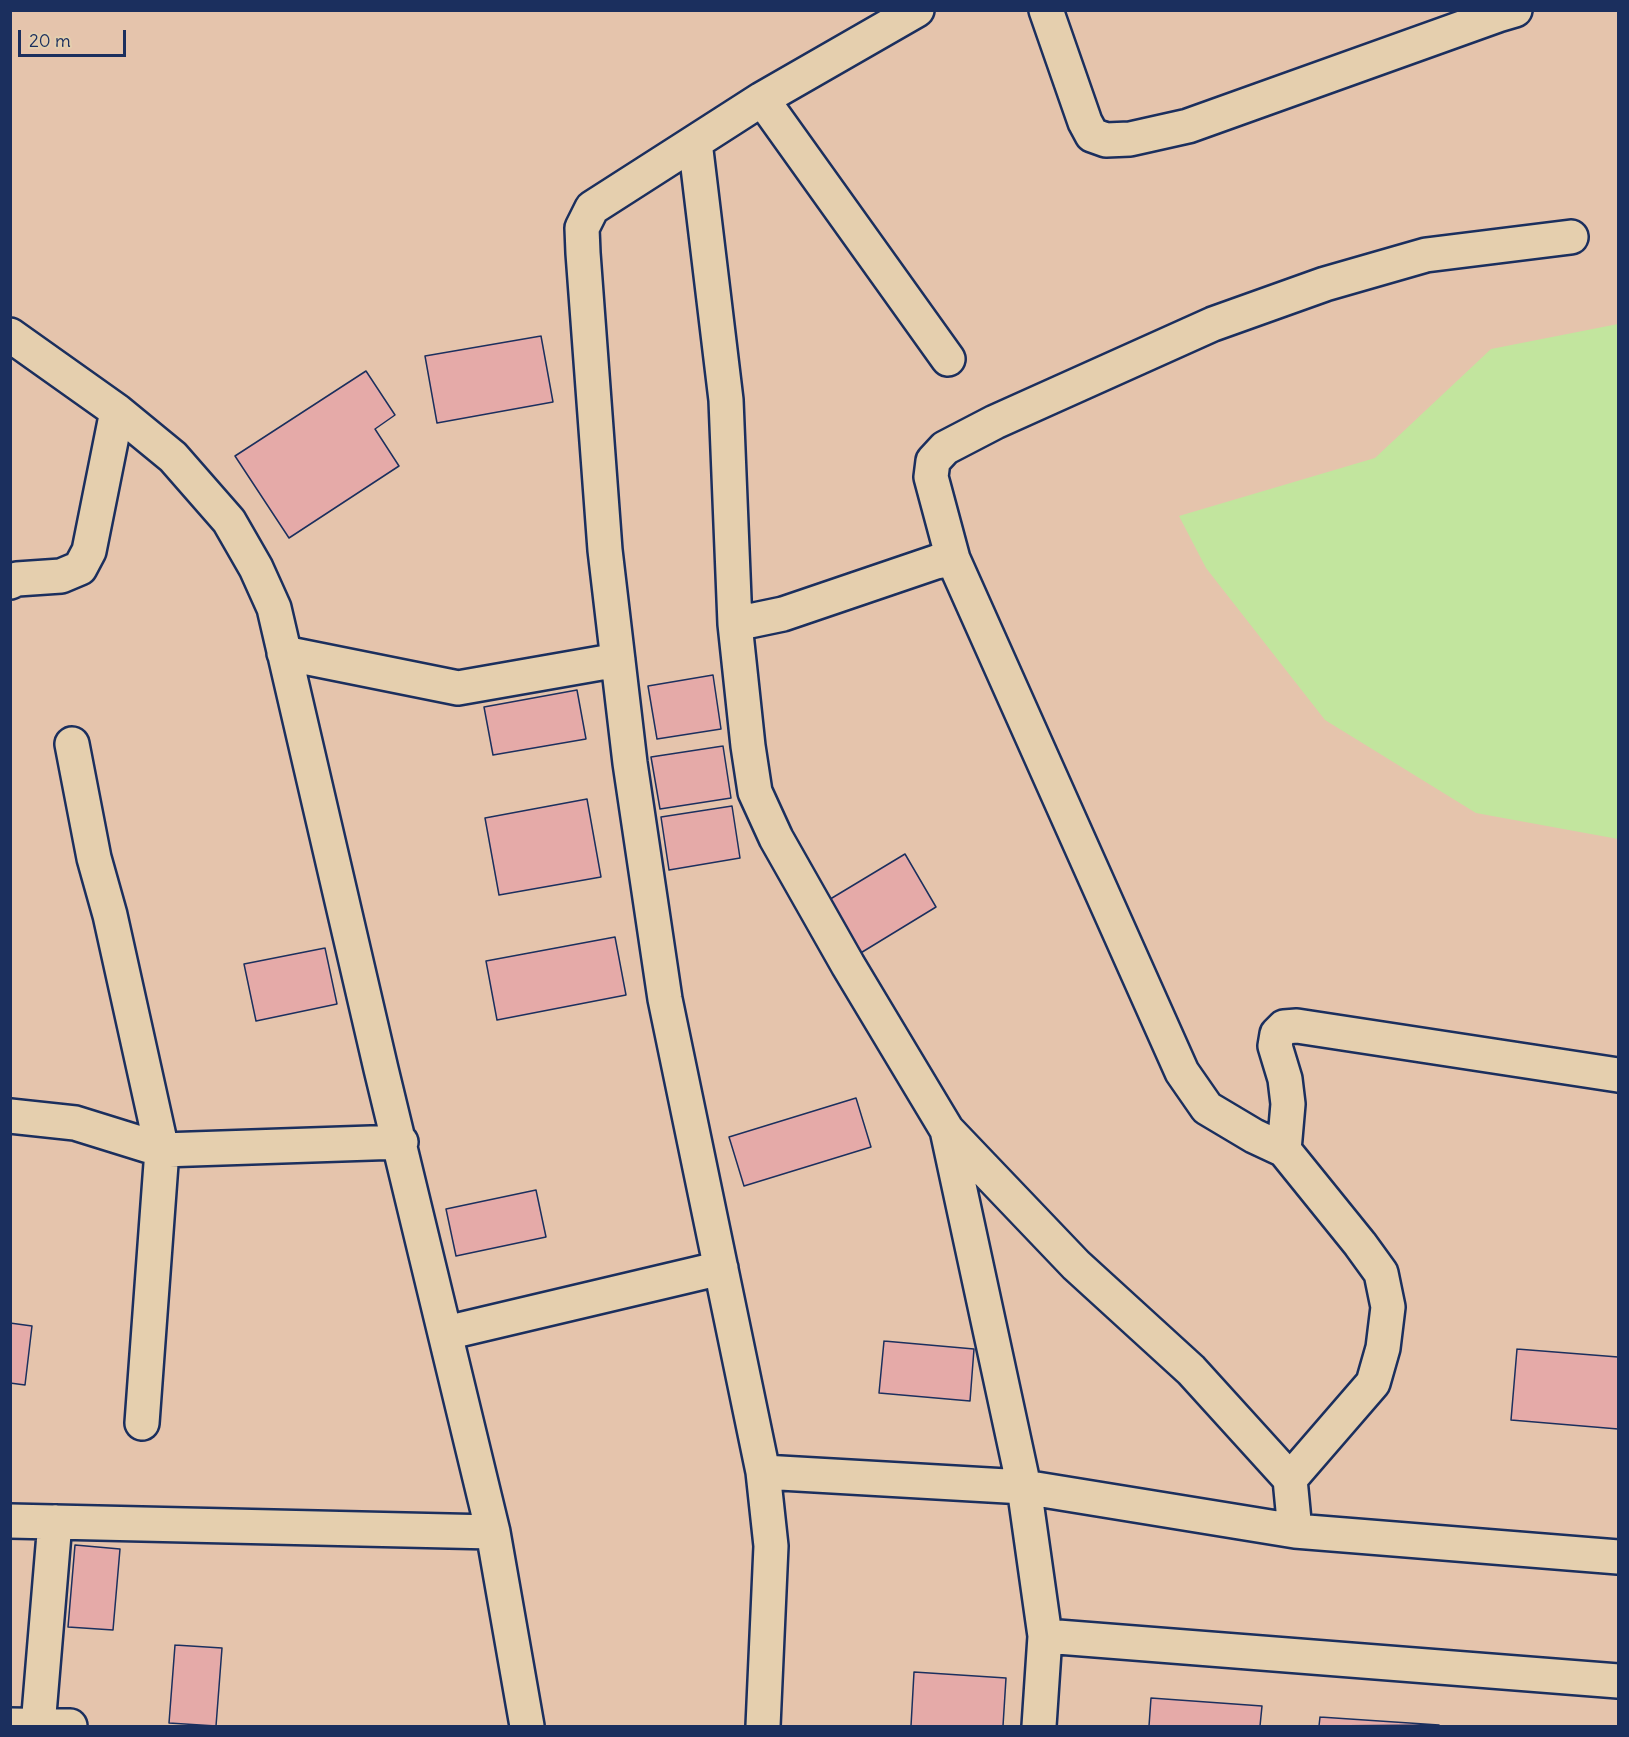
<!DOCTYPE html>
<style>
body{margin:0}
#map{position:relative;width:1629px;height:1737px;overflow:hidden;background:#e5c4ac;font-family:Delius,sans-serif}
canvas{display:block}
.frame{position:absolute;inset:0;border:12px solid #1b2f5e;pointer-events:none}
.scale{position:absolute;left:18px;top:30px;width:108px;height:27px;box-sizing:border-box;border:3px solid #1b2f5e;border-top:0;padding-left:8px;font-size:18px;line-height:21px;white-space:nowrap;color:#1b2f5e;-webkit-text-stroke:4px #e5cfae;paint-order:stroke}
</style>
<div id="map">
<canvas width="1629" height="1737"></canvas>
<div class="frame"></div>
<div class="scale">20 m</div>
</div>
<script>
const ctx = document.querySelector('canvas').getContext('2d');
ctx.lineJoin = 'round';
function fillPath(path, color) { ctx.fillStyle = color; ctx.fill(path, 'evenodd'); }
const poly = rows => new Path2D(rows.map(r => 'M' + r).join(''));
function trace(path, color, width, dash) { ctx.strokeStyle = color; ctx.lineWidth = width; ctx.lineCap = dash ? 'butt' : 'round'; ctx.setLineDash(dash || []); ctx.stroke(path); }
const green = poly([
 [1618,324,1618,839,1476,813,1325,720,1206,568,1179,516,1375,458,1491,349]
]);
const building = poly([
 [541,336,553,402,437,423,425,356,541,336],
 [366,371,395,415,375,429,399,466,289,538,235,456,366,371],
 [713,675,721,729,657,739,648,686,713,675],
 [577,690,586,739,493,755,484,707,577,690],
 [723,746,731,798,660,809,651,757,723,746],
 [587,799,601,877,499,895,485,818,587,799],
 [732,806,740,858,669,870,661,817,732,806],
 [905,854,936,907,859,954,827,901,905,854],
 [615,937,626,995,497,1020,486,961,615,937],
 [325,948,337,1004,256,1021,244,964,325,948],
 [856,1098,871,1147,744,1186,729,1137,856,1098],
 [536,1190,546,1237,456,1256,446,1209,536,1190],
 [10,1323,32,1326,25,1385,10,1383,10,1323],
 [884,1341,974,1349,970,1401,879,1393,884,1341],
 [1517,1349,1618,1357,1618,1429,1511,1420,1517,1349],
 [75,1545,120,1549,113,1630,68,1627,75,1545],
 [175,1645,222,1648,216,1726,169,1723,175,1645],
 [914,1672,1006,1678,1003,1726,911,1726,914,1672],
 [1151,1698,1262,1706,1260,1726,1149,1726,1151,1698],
 [1320,1717,1439,1725,1319,1726,1320,1717]
]);
const minor = poly([
 [1046,10,1085,122,1092,135,1106,140,1130,139,1188,126,1498,15,1515,10],
 [762,99,948,359],
 [695,142,762,99,917,10],
 [10,335,117,411,173,457,229,521,256,568,274,608,381,1069,493,1532,527,1726],
 [953,559,931,477,933,461,945,448,995,422,1213,324,1325,284,1426,255,1571,237],
 [10,582,17,579,61,576,80,568,89,551,117,411],
 [735,624,783,614,936,562,953,559,1182,1072,1207,1108,1254,1136,1284,1150,1360,1244,1381,1273,1388,1307,1383,1348,1373,1383,1290,1479],
 [284,653,458,688,618,660],
 [72,744,94,858,110,915,162,1150,142,1423],
 [10,1116,75,1123,162,1150,401,1142],
 [948,1131,1076,1265,1191,1370,1290,1479,1295,1531],
 [1284,1150,1288,1104,1285,1079,1275,1046,1277,1034,1284,1027,1297,1026,1618,1075],
 [446,1333,721,1268],
 [763,1472,1024,1487,1295,1531,1618,1557],
 [10,1521,493,1532],
 [1045,1636,1618,1681],
 [10,1725,70,1726],
 [38,1726,55,1522],
 [763,1726,771,1546,763,1472,665,999,630,763,605,550,583,253,582,228,592,208,695,142,726,400,735,624,748,746,755,792,776,838,848,965,947,1130,1024,1487,1045,1636,1039,1726]
]);
fillPath(green, '#c2e59e');
fillPath(building, '#e5aaa8');
trace(building, '#1b2f5e', 1.5);
trace(minor, '#1b2f5e', 38);
trace(minor, '#e5cfae', 33);
</script>
